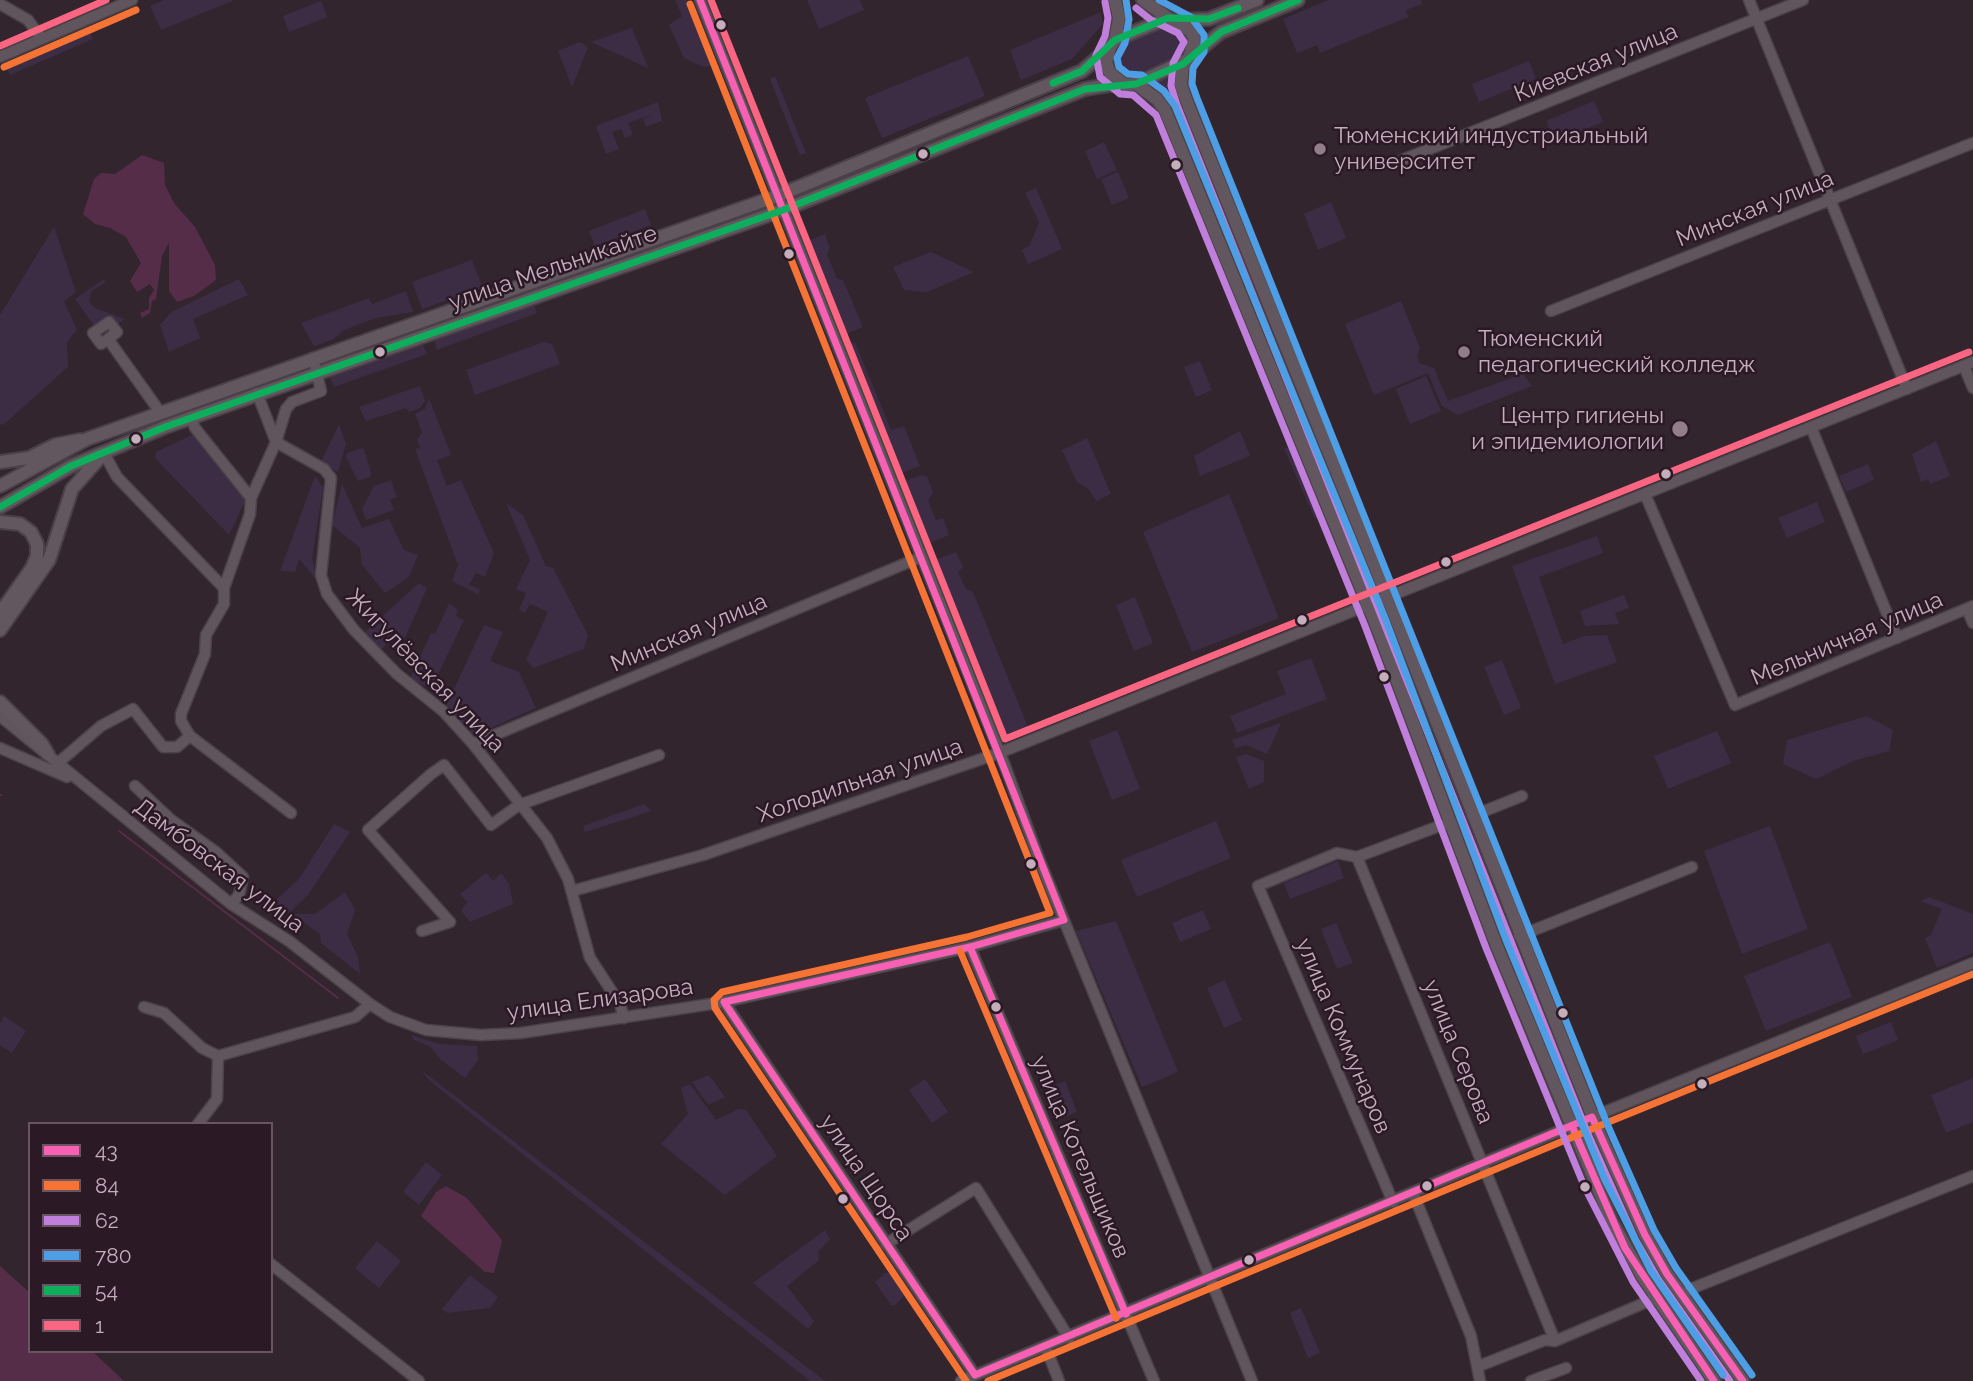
<!DOCTYPE html>
<meta charset="utf-8">
<style>
body{margin:0}
#map{position:relative;width:1973px;height:1381px;overflow:hidden;background:#32252e;font-family:Raleway,sans-serif}
canvas{display:block}
.legend{position:absolute;left:28px;top:1122px;width:245px;height:231px;box-sizing:border-box;background:#2c1926;border:2px solid #695562;margin:0;padding:9px 12px;list-style:none;font-size:21px;color:#c4aebc}
.legend li{display:flex;align-items:center;gap:14px;height:35px}
.legend b{width:35px;border:2px solid #695562}
</style>
<div id="map">
<canvas width="1973" height="1381"></canvas>
<ul class="legend">
<li><b style="height:9px;background:#f860b3"></b>43</li>
<li><b style="height:9px;background:#f57335"></b>84</li>
<li><b style="height:9px;background:#c07fdc"></b>62</li>
<li><b style="height:9px;background:#4d9ee5"></b>780</li>
<li><b style="height:9px;background:#0daf5c"></b>54</li>
<li><b style="height:9px;background:#fa6682"></b>1</li>
</ul>
</div>
<script>
const ctx = document.querySelector('canvas').getContext('2d');
ctx.lineJoin = 'round';
function fillPath(path, color) { ctx.fillStyle = color; ctx.fill(path, 'evenodd'); }
const poly = rows => new Path2D(rows.map(r => 'M' + r).join(''));
function trace(path, color, width, dash) { ctx.strokeStyle = color; ctx.lineWidth = width; ctx.lineCap = dash ? 'butt' : 'round'; ctx.setLineDash(dash || []); ctx.stroke(path); }
function drawText(font, color, halo, rows, align = 'center') {
  ctx.font = font + ' Raleway,sans-serif'; ctx.lineWidth = 5; ctx.setLineDash([]); ctx.textBaseline = 'middle'; ctx.strokeStyle = halo; ctx.fillStyle = color; for (const [text, x, y, turn = 0] of rows) {
    ctx.save(); ctx.translate(x, y); ctx.rotate((+turn || 0) * Math.PI / 180); ctx.textAlign = isNaN(turn) ? turn : align; if (halo) ctx.strokeText(text, 0, 0); ctx.fillText(text, 0, 0); ctx.restore();
  }
}
const green = poly([
 [164,0,232,0,232,1,161,30,150,6],
 [675,0,687,0,714,65,704,67,684,58,669,25,682,16],
 [807,0,860,0,864,10,819,29],
 [1329,0,1421,0,1422,4,1406,10,1408,17,1320,53,1317,45,1297,53,1283,19],
 [321,1,327,17,289,32,283,16],
 [1101,12,1103,24,1072,59,1021,80,1010,50],
 [1167,25,1187,36,1184,55,1132,78,1123,77,1113,67,1113,53,1119,45],
 [88,28,93,39,10,75,5,64],
 [632,28,648,68,591,42],
 [580,42,588,47,572,87,558,51],
 [968,56,985,96,882,138,865,98],
 [1529,61,1536,79,1479,102,1472,84],
 [1178,73,1179,99,1230,225,1218,228,1162,96,1149,85],
 [775,76,806,153,800,155,770,79],
 [1594,101,1603,122,1555,142,1546,121],
 [658,102,662,121,646,127,643,119,654,114,628,123,633,135,625,138,621,129,612,132,619,149,606,154,596,126],
 [1104,142,1117,170,1097,179,1085,151],
 [1118,172,1129,198,1112,205,1101,179],
 [1036,188,1062,249,1028,264,1022,250,1030,245,1039,222,1025,193],
 [1331,202,1346,238,1318,250,1304,214],
 [645,209,651,225,595,246,589,231],
 [54,227,76,292,64,301,77,330,67,342,68,367,3,425,0,424,0,315],
 [825,234,830,248,827,254,837,279,843,280,863,327,841,336,804,243],
 [1227,234,1264,308,1276,337,1273,343,1267,341,1237,276,1223,237],
 [931,252,974,272,927,292,904,290,893,267],
 [472,260,483,288,422,309,412,282],
 [104,279,106,282,91,291,89,302,95,308,125,319,116,325,111,317,95,327,75,299],
 [239,279,248,295,193,319,200,338,169,352,160,325,171,312],
 [406,291,413,312,376,318,344,330,334,339,314,346,301,323,369,298,372,304],
 [1401,301,1420,348,1417,356,1419,363,1434,368,1448,401,1523,374,1532,386,1458,415,1442,406,1428,373,1374,395,1345,324],
 [533,303,537,313,437,350,434,341],
 [544,342,552,344,560,364,475,395,466,370],
 [855,342,891,430,904,426,920,466,897,475,845,345],
 [423,345,427,354,334,387,330,377],
 [1281,350,1375,583,1373,586,1368,584,1350,538,1334,511,1270,355],
 [1200,361,1212,390,1196,397,1184,367],
 [1426,376,1441,411,1410,424,1396,389],
 [420,386,425,401,420,408,409,412,406,408,366,421,359,407],
 [429,398,451,455,437,460,447,486,461,480,494,553,485,577,476,573,469,585,480,589,478,594,452,581,458,565,415,449,420,448,417,440,422,432,415,414,425,409],
 [339,424,346,444,338,472,321,462],
 [1240,431,1250,456,1200,476,1194,456],
 [192,435,246,499,229,535,155,458,156,452],
 [1087,438,1111,494,1096,501,1089,489,1077,482,1062,450],
 [1936,441,1950,476,1930,484,1928,479,1921,482,1912,454],
 [1294,445,1321,517,1315,519,1284,449],
 [361,448,364,449,371,473,370,477,358,481,346,457,347,453],
 [1868,464,1874,480,1846,492,1839,476],
 [921,475,927,477,933,492,928,501,936,520,943,518,949,535,929,543,935,560,956,552,963,567,958,572,966,589,973,592,1028,727,1026,733,1013,738,1002,733,902,485,905,481],
 [315,476,323,488,312,558,317,580,299,559,295,572,280,571],
 [391,480,397,497,390,500,394,510,366,520,362,509,374,486],
 [342,484,362,528,389,519,404,550,418,555,409,577,385,593,362,565,360,548,332,525],
 [1229,494,1279,618,1192,652,1143,532],
 [1817,502,1825,522,1787,538,1778,518],
 [506,503,523,515,546,566,553,568,588,635,584,649,533,668,526,660,548,612,530,604,525,613,519,610,526,593,516,589,530,560],
 [1597,536,1603,553,1539,577,1563,644,1584,636,1607,635,1617,662,1555,684,1512,566],
 [419,583,427,588,404,640,394,635,381,650,365,632],
 [1624,595,1629,608,1615,613,1619,624,1585,626,1580,611],
 [1135,597,1153,643,1134,651,1116,605],
 [449,603,458,610,456,616,464,620,431,689,410,678,431,633,435,634],
 [1382,618,1387,620,1416,686,1487,871,1477,875,1379,623],
 [484,625,503,632,490,661,519,672,536,708,470,737,446,706],
 [1311,658,1327,699,1237,733,1230,716,1286,694,1277,671],
 [1502,660,1521,708,1504,715,1484,667],
 [1867,716,1893,730,1889,751,1853,761,1816,779,1783,764,1787,740],
 [1281,723,1267,754,1246,745,1236,748,1232,740],
 [1117,730,1140,789,1112,800,1089,741],
 [1717,731,1731,763,1668,789,1654,756],
 [1246,754,1264,761,1264,782,1249,789,1236,757],
 [644,804,652,811,585,832,583,826],
 [1216,821,1231,858,1137,897,1121,860],
 [334,824,350,832,308,895,289,913,274,902,299,879],
 [1770,826,1808,929,1742,954,1704,851],
 [1442,836,1450,840,1478,910,1474,914],
 [1338,861,1344,878,1290,899,1284,883],
 [486,873,493,881,501,873,508,882,510,887,507,890,510,888,513,904,470,922,461,911,467,902,460,894],
 [1489,875,1507,920,1505,926,1499,924,1479,879],
 [345,892,355,910,347,934,358,957,360,974,321,943,320,934,292,914,315,914],
 [1929,897,1973,914,1973,953,1937,968,1925,938,1931,935,1942,909,1920,901],
 [1203,910,1211,929,1180,942,1172,923],
 [1116,921,1178,1072,1142,1087,1076,931],
 [1336,923,1353,963,1337,969,1321,929],
 [1830,942,1852,997,1766,1031,1744,976],
 [1512,953,1517,955,1529,977,1577,1098,1572,1100,1551,1051,1540,1035,1510,958],
 [1225,980,1242,1020,1224,1028,1207,988],
 [4,1016,26,1031,12,1053,0,1045,0,1023],
 [1891,1022,1898,1040,1863,1054,1856,1036],
 [411,1035,439,1044,477,1046,478,1060,465,1078,440,1059,431,1047,414,1040],
 [420,1069,825,1381,810,1381,430,1081],
 [709,1075,725,1097,708,1105,692,1082],
 [1973,1078,1973,1122,1946,1133,1931,1095],
 [925,1079,948,1112,932,1123,909,1090],
 [1065,1081,1077,1112,1059,1120,1053,1107,1066,1101,1053,1105,1047,1089],
 [690,1084,716,1120,739,1109,746,1110,777,1156,725,1195,661,1144,688,1114,681,1088],
 [1587,1130,1591,1132,1639,1238,1671,1291,1735,1381,1721,1381,1662,1295,1605,1189,1584,1137],
 [426,1162,442,1175,419,1205,403,1192],
 [825,1230,830,1239,819,1251,818,1261,787,1286,814,1321,808,1329,753,1283],
 [377,1241,401,1261,379,1288,355,1268],
 [885,1273,890,1273,904,1296,895,1305,891,1305,875,1282],
 [470,1275,498,1297,490,1308,447,1313,442,1309],
 [1301,1308,1320,1353,1308,1358,1290,1313]
]);
const water = poly([
 [142,155,164,163,165,185,174,203,195,227,215,265,216,280,194,296,177,302,169,291,169,243,162,256,156,299,152,301,150,313,142,318,140,313,149,309,149,298,154,290,150,284,137,292,130,281,141,263,126,237,110,228,95,224,83,214,94,179,101,173,115,174],
 [446,1186,467,1198,499,1236,502,1241,494,1273,485,1272,421,1216,436,1192],
 [0,1266,30,1293,30,1351,92,1351,124,1381,0,1381]
]);
const stream = poly([
 [0,795,1,795],
 [119,831,338,998]
]);
const minor = poly([
 [700,0,1005,766,1039,859,1252,1381],
 [1749,0,1907,389],
 [0,4,28,20,42,39],
 [0,57,132,0],
 [1402,160,1803,0],
 [1551,311,1973,143],
 [108,339,101,344,93,333,109,322,117,332,108,339,160,412],
 [1964,366,1973,388],
 [257,393,276,442,324,469,331,478,321,575,327,594,354,630,397,674,443,711,473,744,547,838,568,879,590,958,620,1004,624,1018],
 [191,417,195,428,251,498],
 [1811,427,1897,638],
 [104,453,117,477,224,588],
 [1645,494,1735,705,1973,606],
 [1967,609,1973,623],
 [0,716,231,904,289,941,370,1004,390,1017,426,1030,481,1035,521,1033,724,1002,970,947,1064,920],
 [190,736,181,721,181,714,205,654,206,635,224,604,224,588,250,514,251,498,276,442,286,409,292,402,321,391,313,358],
 [473,744,921,557],
 [0,748,67,777],
 [58,763,101,726,133,709,163,747,177,747,190,736,291,813],
 [135,786,170,819,216,852,243,877,239,895,231,904],
 [1472,816,1522,796],
 [1357,857,1555,1341],
 [572,891,703,855,999,753,1973,362],
 [422,931,450,922,368,830,431,774,444,765,491,825,519,805,659,755],
 [1519,936,1692,867],
 [970,947,1154,1381],
 [724,1002,975,1375],
 [144,1007,164,1013,202,1048,218,1056,355,1017,370,1004],
 [198,1124,217,1099,218,1056],
 [1413,1193,1471,1336,1480,1381],
 [1393,1202,1258,886,1337,853,1357,857,1450,822],
 [886,1244,976,1188,1069,1338],
 [271,1264,419,1381],
 [1682,1295,1693,1288,1973,1176],
 [1046,1348,1059,1381],
 [1479,1366,1545,1340,1555,1341,1656,1298],
 [961,1381,1607,1111,1973,963],
 [1531,1381,1566,1368]
]);
const major = poly([
 [1115,0,1119,18,1115,40],
 [1143,0,1168,18],
 [1176,20,1209,19,1257,0],
 [1192,56,1221,32,1298,0],
 [1183,64,1181,85,1187,102,1395,616,1598,1130,1645,1235,1667,1274,1743,1381],
 [1136,84,1157,99,1165,110,1375,622,1496,944,1612,1222,1642,1276,1714,1381],
 [0,462,29,458,55,445,80,440],
 [0,486,87,439,777,196,1082,71,1107,50],
 [0,507,71,466,165,427,783,210,1085,89,1109,85,1125,85,1136,84,1189,59,1194,39,1191,31,1168,18,1115,40,1110,47,1106,63,1110,73,1125,85],
 [0,522,20,524,31,532,37,544,37,556,32,568,0,613],
 [0,630,49,560,72,489,104,453],
 [0,702,42,744,48,754]
]);
const bus1 = poly([
 [700,0,1064,920,970,947,724,1002,975,1375,1592,1117,1645,1235,1667,1274,1743,1381],
 [970,947,1126,1314],
 [1572,1126,1625,1248,1714,1381]
]);
const bus2 = poly([
 [690,4,1050,913,967,937,722,992,714,1000,715,1008,966,1381],
 [4,67,136,10],
 [960,951,1116,1318],
 [988,1381,1611,1121,1973,974]
]);
const bus3 = poly([
 [1105,2,1108,18,1105,36,1096,55,1100,77,1120,94,1133,95,1156,115,1365,626,1486,948,1585,1188,1633,1282,1701,1381],
 [1136,8,1151,20,1178,33,1184,42,1173,63,1171,86,1177,105,1588,1134,1635,1239,1658,1279,1730,1381]
]);
const bus4 = poly([
 [1126,0,1129,19,1125,43,1117,58,1119,67,1128,74,1142,75,1164,91,1175,106,1385,618,1506,940,1605,1180,1651,1271,1723,1375],
 [1159,0,1191,17,1204,35,1204,52,1193,68,1192,84,1197,98,1608,1126,1654,1230,1676,1268,1752,1375]
]);
const bus5 = poly([
 [1053,83,1082,71,1115,40,1168,18,1209,19,1238,8],
 [0,507,71,466,165,427,783,210,1085,89,1136,84,1183,64,1221,32,1298,0]
]);
const bus6 = poly([
 [711,0,1005,739,1969,352],
 [0,46,106,0]
]);
const markers = [
 [721,25,6,"#c4aebc"],
 [1320,149,7,"#917e8a"],
 [923,154,6,"#c4aebc"],
 [1176,165,6,"#c4aebc"],
 [789,254,6,"#c4aebc"],
 [380,352,6,"#c4aebc"],
 [1464,352,7,"#917e8a"],
 [1680,429,9,"#917e8a"],
 [136,439,6,"#c4aebc"],
 [1666,474,6,"#c4aebc"],
 [1446,562,6,"#c4aebc"],
 [1302,620,6,"#c4aebc"],
 [1384,677,6,"#c4aebc"],
 [1031,864,6,"#c4aebc"],
 [996,1007,6,"#c4aebc"],
 [1563,1013,6,"#c4aebc"],
 [1702,1084,6,"#c4aebc"],
 [1427,1186,6,"#c4aebc"],
 [1585,1187,6,"#c4aebc"],
 [843,1199,6,"#c4aebc"],
 [1249,1260,6,"#c4aebc"]
];
const streetNames = [
 ["Киевская улица",1596,63,-22],
 ["Минская улица",1755,209,-22],
 ["улица Мельникайте",553,268,-19],
 ["Минская улица",689,633,-23],
 ["Мельничная улица",1847,639,-23],
 ["Жигулёвская улица",425,671,46],
 ["Холодильная улица",860,781,-19],
 ["Дамбовская улица",219,866,37],
 ["улица Елизарова",600,1000,-8],
 ["улица Коммунаров",1343,1036,67],
 ["улица Серова",1458,1052,68],
 ["улица Котельщиков",1080,1157,67],
 ["улица Щорса",866,1178,56]
];
const poiNames = [
 ["Тюменский индустриальный",1334,136],
 ["университет",1334,162],
 ["Тюменский",1478,339],
 ["педагогический колледж",1478,365],
 ["Центр гигиены",1664,416,"right"],
 ["и эпидемиологии",1664,442,"right"]
];
fillPath(green, '#3c2d45');
fillPath(water, '#552d48');
trace(stream, '#552d48', 2);
trace(minor, '#4b4148', 13);
trace(major, '#4c4048', 16);
trace(minor, '#60555c', 10);
trace(major, '#62575e', 12);
trace(bus1, '#f860b3', 7);
trace(bus2, '#f57335', 7);
trace(bus3, '#c07fdc', 7);
trace(bus4, '#4d9ee5', 7);
trace(bus5, '#0daf5c', 7);
trace(bus6, '#fa6682', 7);
for (const [x, y, r, color] of markers) { const dot = new Path2D(); dot.arc(x, y, r, 0, 2 * Math.PI); ctx.fillStyle = color; ctx.fill(dot); trace(dot, '#2c1926', 2.5); }
drawText('23px', '#c4aebc', '#2c1926', streetNames);
drawText('23px', '#c4aebc', '#2c1926', poiNames, 'left');
</script>
